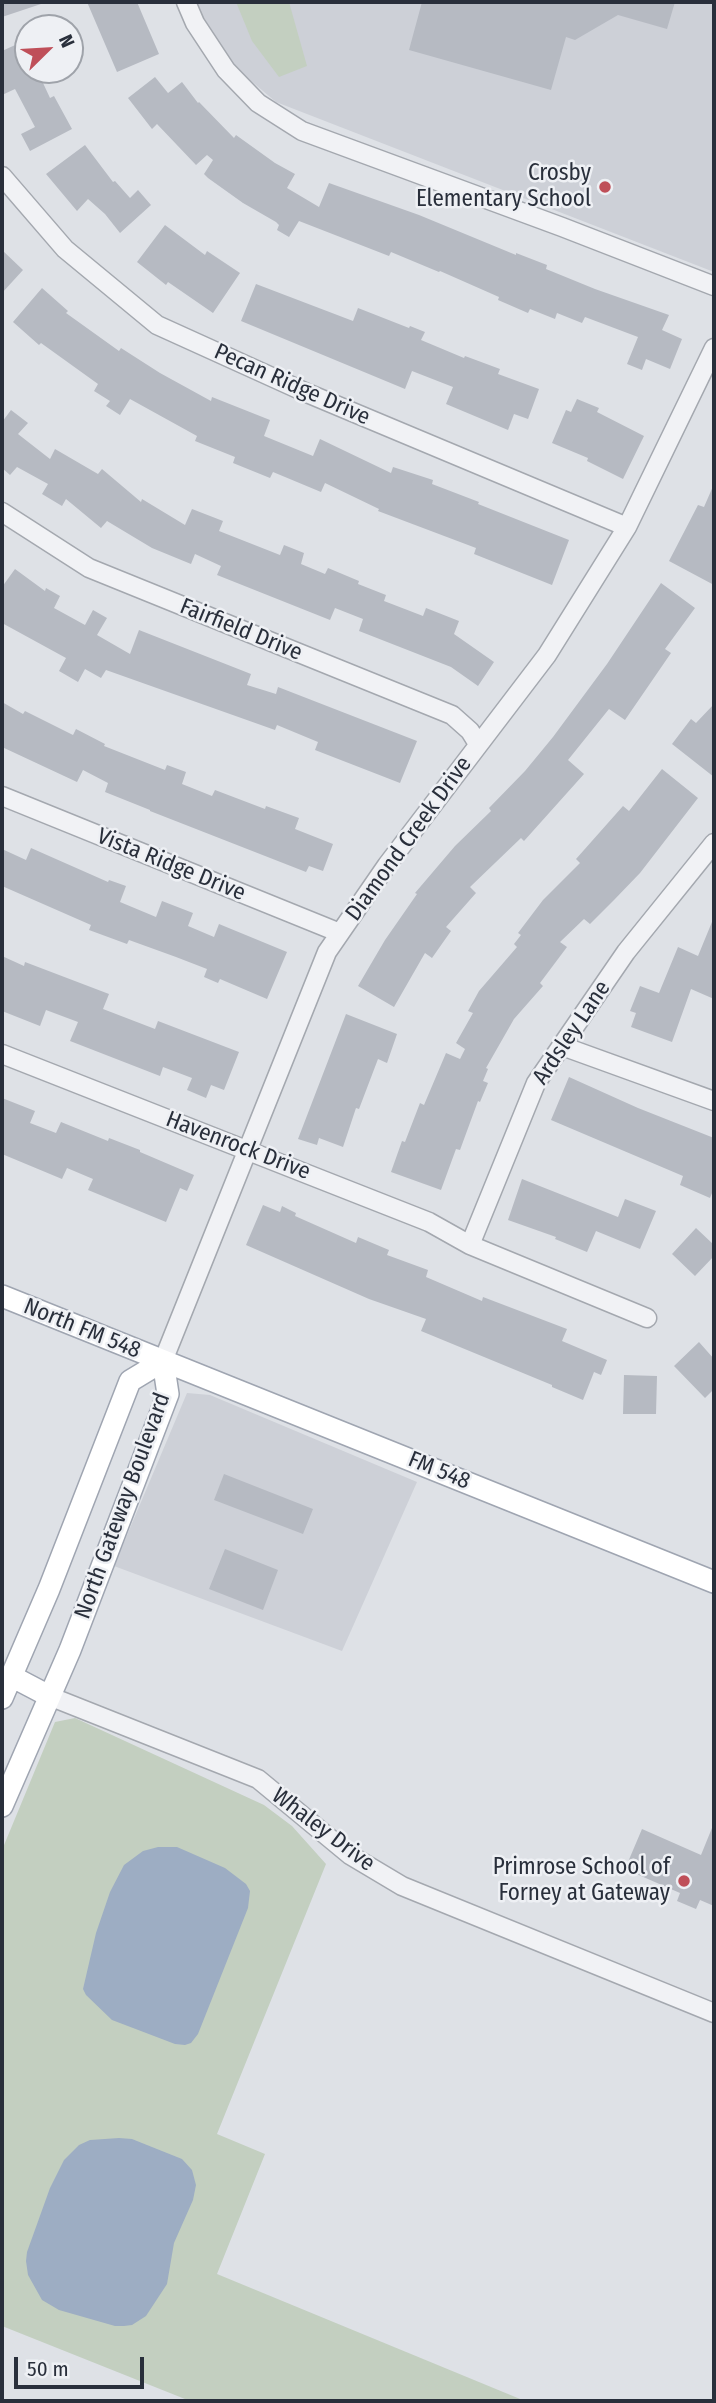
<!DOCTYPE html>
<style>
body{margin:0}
#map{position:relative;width:716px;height:2403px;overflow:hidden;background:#dee1e6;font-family:"Fira Sans Condensed",sans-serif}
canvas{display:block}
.frame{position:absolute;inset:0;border:4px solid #292f3b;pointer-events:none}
.north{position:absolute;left:14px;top:14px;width:70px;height:70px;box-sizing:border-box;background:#eef0f4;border:2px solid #9fa3aa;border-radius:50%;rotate:66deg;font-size:19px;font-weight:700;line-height:28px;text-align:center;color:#292f3b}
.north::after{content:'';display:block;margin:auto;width:24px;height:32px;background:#bf4f59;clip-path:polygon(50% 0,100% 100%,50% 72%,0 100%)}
.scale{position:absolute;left:14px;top:2357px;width:130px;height:32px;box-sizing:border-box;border:4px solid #292f3b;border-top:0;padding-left:9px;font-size:21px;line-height:24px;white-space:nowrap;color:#292f3b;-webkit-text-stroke:5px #eef0f4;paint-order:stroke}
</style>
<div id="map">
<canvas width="716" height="2403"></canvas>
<div class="frame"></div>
<div class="north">N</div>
<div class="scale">50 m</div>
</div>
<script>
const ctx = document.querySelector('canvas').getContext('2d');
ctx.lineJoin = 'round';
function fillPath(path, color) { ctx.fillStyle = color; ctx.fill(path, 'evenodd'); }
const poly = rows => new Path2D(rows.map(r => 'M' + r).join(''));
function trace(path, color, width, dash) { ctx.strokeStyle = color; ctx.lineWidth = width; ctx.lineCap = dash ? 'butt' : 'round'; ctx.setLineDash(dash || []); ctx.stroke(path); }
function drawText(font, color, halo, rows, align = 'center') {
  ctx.font = font + ' "Fira Sans Condensed",sans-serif'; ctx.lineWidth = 5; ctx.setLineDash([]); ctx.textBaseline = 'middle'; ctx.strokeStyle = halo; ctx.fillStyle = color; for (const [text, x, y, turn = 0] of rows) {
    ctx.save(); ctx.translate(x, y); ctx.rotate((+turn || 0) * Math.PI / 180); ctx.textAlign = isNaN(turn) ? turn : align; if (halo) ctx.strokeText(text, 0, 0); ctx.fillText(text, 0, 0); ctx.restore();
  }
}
const built = poly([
 [196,2,714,2,714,272,276,102,237,69,222,49,203,19],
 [187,1393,210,1395,417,1482,342,1651,114,1566]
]);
const green = poly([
 [236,2,289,2,307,66,279,77,252,41],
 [75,1718,264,1805,292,1826,326,1864,217,2134,265,2154,217,2274,525,2401,190,2401,2,2326,2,1850,55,1722]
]);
const water = poly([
 [158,1847,177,1847,225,1868,246,1884,250,1891,248,1908,198,2034,191,2043,185,2045,175,2044,112,2020,86,1995,83,1989,96,1933,110,1892,124,1865,143,1851],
 [119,2138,132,2139,182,2159,192,2170,196,2185,193,2200,174,2243,167,2284,146,2316,132,2325,124,2326,115,2326,59,2310,42,2300,28,2275,26,2261,27,2252,50,2188,64,2160,79,2145,90,2140]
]);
const building = poly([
 [2,2,40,2,41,4,2,17],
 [87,2,137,2,159,54,117,72],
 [422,2,675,2,667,29,618,15,575,40,566,37,551,90,409,50],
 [24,41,28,49,28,70,37,70,50,98,54,96,72,129,30,151,21,134,35,127,15,89,2,95,2,51],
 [155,77,168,93,182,82,198,103,199,102,234,138,236,135,275,163,295,174,287,188,319,207,329,183,419,215,516,255,516,253,547,265,546,269,595,289,669,315,662,330,682,339,670,369,646,359,642,370,627,364,638,337,585,317,582,323,557,313,555,319,530,309,528,313,498,300,499,297,440,271,439,272,391,252,389,256,299,221,289,237,277,230,279,225,276,222,243,203,208,178,204,174,213,160,207,155,196,165,157,124,152,129,128,98],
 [85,145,113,182,115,181,130,198,138,190,151,205,120,233,105,214,88,199,77,211,46,174],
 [165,225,205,255,207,251,240,273,213,313,168,282,166,285,137,262],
 [2,250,23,270,2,293],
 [256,284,353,321,358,308,409,328,410,326,425,332,421,340,464,358,465,356,500,369,498,374,539,389,528,419,514,414,508,430,446,404,453,387,412,371,405,389,241,321],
 [42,288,68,311,66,313,119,351,121,348,160,373,211,401,212,397,270,420,264,436,313,456,320,439,391,473,393,467,433,480,432,484,479,502,478,504,569,540,552,585,474,554,476,548,378,511,379,509,325,483,321,492,273,472,270,478,233,463,235,457,195,441,197,436,130,399,120,415,106,406,110,401,94,391,98,384,41,343,39,345,13,322],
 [577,399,599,408,597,412,644,436,623,479,587,461,588,458,552,443,566,410,571,412],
 [11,410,28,423,18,434,50,459,55,449,98,474,102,469,141,502,142,499,185,525,192,509,223,521,219,531,280,555,284,545,304,553,301,564,325,574,328,568,359,581,358,584,386,595,384,601,423,616,426,608,459,621,454,634,494,662,478,686,451,667,359,631,363,619,335,608,330,620,217,575,221,566,195,554,191,564,152,548,107,521,101,528,66,499,62,506,42,494,48,484,17,467,10,475,2,468,2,422],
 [714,484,714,585,669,561,698,505,704,507],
 [15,569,45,591,46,588,60,596,54,608,85,625,93,610,107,618,97,635,130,654,139,630,251,674,247,685,276,694,278,687,417,741,400,783,315,750,318,742,277,725,275,730,106,670,101,678,85,669,78,682,59,671,66,658,2,623,2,587],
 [661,583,695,608,665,649,671,653,625,720,609,709,568,760,584,774,524,841,521,838,470,887,476,893,446,927,451,931,432,958,425,953,394,1007,358,986,385,940,417,894,415,893,455,846,491,811,489,808,525,771,553,737,607,664],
 [2,702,23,714,25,711,73,735,76,729,105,744,104,746,165,770,167,765,186,772,182,784,212,796,215,790,265,809,266,806,299,818,295,829,333,844,323,871,309,866,306,872,150,811,150,810,105,792,108,783,83,770,77,782,2,747],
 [714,704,714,777,672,744,691,719,696,723],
 [662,769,698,798,640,873,614,900,590,924,584,919,560,942,567,947,540,983,543,986,514,1019,486,1068,488,1069,483,1081,488,1083,480,1102,478,1101,460,1150,456,1149,441,1190,391,1172,402,1141,405,1142,420,1103,424,1105,446,1053,460,1059,465,1049,456,1043,473,1013,468,1011,479,991,517,947,514,944,521,935,518,933,543,900,580,863,576,859,623,806,629,811],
 [31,848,108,882,109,880,126,886,120,902,156,917,162,901,193,913,188,926,214,937,219,924,287,952,267,999,220,979,218,983,204,977,207,969,176,957,129,940,127,944,89,930,91,925,2,886,2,849,26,860],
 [714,917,714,999,691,989,672,1042,631,1027,636,1013,630,1011,640,986,659,993,678,947,698,956],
 [2,956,24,966,25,962,109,994,103,1009,155,1029,158,1021,239,1052,224,1090,211,1085,206,1098,187,1090,192,1078,163,1067,160,1076,70,1041,78,1022,46,1010,40,1026,2,1011],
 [346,1014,397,1034,387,1063,378,1059,359,1109,356,1108,343,1147,319,1138,317,1145,298,1139],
 [569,1077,638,1108,714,1138,714,1188,710,1198,680,1185,683,1176,551,1120],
 [2,1098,35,1111,30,1123,56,1133,61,1122,108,1141,109,1138,140,1150,140,1152,194,1175,187,1191,180,1188,166,1222,88,1190,93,1179,67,1168,62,1179,2,1154],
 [522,1179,618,1217,625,1199,656,1211,640,1249,596,1231,587,1252,555,1239,556,1237,508,1220],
 [263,1205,280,1212,282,1206,296,1213,295,1216,356,1243,358,1237,389,1250,387,1255,428,1270,426,1277,482,1301,483,1297,567,1329,562,1341,607,1360,601,1375,594,1372,583,1400,552,1387,552,1385,421,1331,426,1319,369,1299,246,1245],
 [696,1228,714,1245,714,1256,695,1276,672,1254],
 [699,1342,714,1359,714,1389,705,1398,674,1366],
 [624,1375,657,1376,656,1414,623,1414],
 [224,1474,313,1509,303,1534,214,1500],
 [225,1549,278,1570,263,1610,209,1589],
 [714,1823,714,1906,700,1900,696,1909,677,1901,680,1893,625,1869,642,1829,701,1855]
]);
const minor = poly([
 [186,2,195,23,226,70,258,103,302,131,562,227,714,286],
 [2,176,65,249,157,325,307,393,627,527],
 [2,512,89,568,452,715,470,731,478,744],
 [2,796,340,933],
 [562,1046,714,1101],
 [2,1054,429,1222,470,1245,647,1318],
 [470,1245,536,1083,626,952,714,843],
 [163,1361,327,952,387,865,547,655,627,527,714,348],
 [49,1696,258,1779,350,1855,402,1886,714,2013]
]);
const major = poly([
 [2,1296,714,1582],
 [11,1676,49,1696],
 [2,1698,49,1589,130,1381,163,1361],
 [2,1806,70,1650,168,1394,163,1361]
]);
const markers = [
 [605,187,7,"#bf4f59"],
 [684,1881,7,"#bf4f59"]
];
const poiNames = [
 ["Crosby",591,174],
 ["Elementary School",591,200],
 ["Primrose School of",670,1868],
 ["Forney at Gateway",670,1894]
];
const streetNames = [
 ["Pecan Ridge Drive",292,385,24],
 ["Fairfield Drive",241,630,22],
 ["Diamond Creek Drive",409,839,-54],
 ["Vista Ridge Drive",171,865,22],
 ["Ardsley Lane",572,1033,-56],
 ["Havenrock Drive",238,1146,21],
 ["North FM 548",82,1329,22],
 ["FM 548",439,1471,22],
 ["North Gateway Boulevard",123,1506,-70],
 ["Whaley Drive",323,1830,37]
];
fillPath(built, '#cdd0d7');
fillPath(green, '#c3cfc0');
fillPath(water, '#9dadc3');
fillPath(building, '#b6bac2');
trace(minor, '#a4a8af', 21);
trace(major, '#9fa5b1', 24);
trace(minor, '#f1f2f5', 18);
trace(major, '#fff', 21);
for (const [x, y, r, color] of markers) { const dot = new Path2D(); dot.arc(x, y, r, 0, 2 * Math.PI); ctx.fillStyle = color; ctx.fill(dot); trace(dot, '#eef0f4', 2.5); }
drawText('23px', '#292f3b', '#eef0f4', poiNames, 'right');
drawText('23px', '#292f3b', '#eef0f4', streetNames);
</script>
